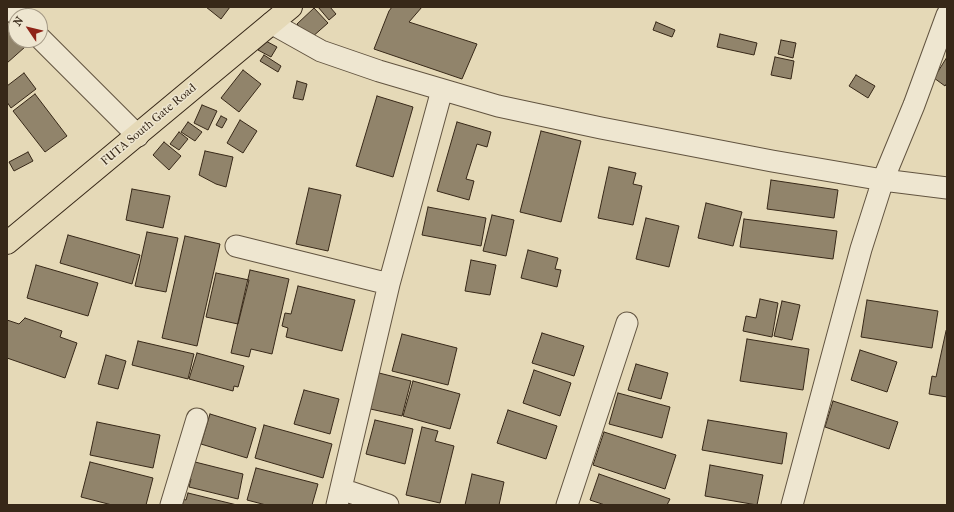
<!DOCTYPE html>
<style>
body{margin:0}
#map{position:relative;width:954px;height:512px;overflow:hidden;background:#e5d9b7;font-family:"IM FELL French Canon",serif}
canvas{display:block}
.frame{position:absolute;inset:0;border:8px solid #372818;pointer-events:none}
.north{position:absolute;left:8px;top:8px;width:40px;height:40px;box-sizing:border-box;background:#eee6d0;border:1px solid #a59a86;border-radius:50%;rotate:305deg;font-size:11px;font-weight:700;line-height:16px;text-align:center;color:#372818}
.north::after{content:'';display:block;margin:auto;width:14px;height:18px;background:#8f2418;clip-path:polygon(50% 0,100% 100%,50% 72%,0 100%)}
</style>
<div id="map">
<canvas width="954" height="512"></canvas>
<div class="frame"></div>
<div class="north">N</div>
</div>
<script>
const ctx = document.querySelector('canvas').getContext('2d');
ctx.lineJoin = 'round';
function fillPath(path, color) { ctx.fillStyle = color; ctx.fill(path, 'evenodd'); }
const poly = rows => new Path2D(rows.map(r => 'M' + r).join(''));
function trace(path, color, width, dash) { ctx.strokeStyle = color; ctx.lineWidth = width; ctx.lineCap = dash ? 'butt' : 'round'; ctx.setLineDash(dash || []); ctx.stroke(path); }
function drawText(font, color, halo, rows, align = 'center') {
  ctx.font = font + ' "IM FELL French Canon",serif'; ctx.lineWidth = 3; ctx.setLineDash([]); ctx.textBaseline = 'middle'; ctx.strokeStyle = halo; ctx.fillStyle = color; for (const [text, x, y, turn = 0] of rows) {
    ctx.save(); ctx.translate(x, y); ctx.rotate((+turn || 0) * Math.PI / 180); ctx.textAlign = isNaN(turn) ? turn : align; if (halo) ctx.strokeText(text, 0, 0); ctx.fillText(text, 0, 0); ctx.restore();
  }
}
const building = poly([
 [206,7,230,7,221,19,206,7],
 [318,7,330,7,336,14,329,20,318,7],
 [392,7,422,7,409,22,477,44,462,79,374,49,389,11,392,7],
 [314,8,328,23,311,38,297,24,314,8],
 [656,22,675,30,672,37,653,30,656,22],
 [7,26,16,37,16,40,19,40,25,47,7,63,7,26],
 [720,34,757,43,754,55,717,47,720,34],
 [264,40,277,47,271,57,258,50,264,40],
 [781,40,796,43,793,58,778,54,781,40],
 [264,55,281,66,278,72,260,61,264,55],
 [775,57,794,61,791,79,771,75,775,57],
 [947,57,947,83,945,86,934,78,947,57],
 [243,70,261,84,239,112,221,98,243,70],
 [24,73,36,89,11,108,7,102,7,86,24,73],
 [856,75,875,86,868,98,849,86,856,75],
 [297,81,307,84,303,100,293,98,297,81],
 [35,94,67,136,45,152,13,111,35,94],
 [377,96,413,107,393,177,356,166,377,96],
 [202,105,217,111,208,130,194,123,202,105],
 [221,116,227,119,222,128,216,125,221,116],
 [240,120,257,131,243,153,227,143,240,120],
 [188,122,202,132,195,141,181,132,188,122],
 [457,122,491,132,487,147,477,144,466,179,474,181,469,200,437,191,457,122],
 [541,131,581,141,561,222,520,212,541,131],
 [179,132,188,139,179,150,170,144,179,132],
 [164,142,181,156,169,170,153,155,164,142],
 [205,151,233,157,226,187,216,184,199,175,205,151],
 [28,152,33,161,14,171,9,162,28,152],
 [609,167,636,173,633,184,642,186,633,225,598,218,609,167],
 [771,180,838,190,834,218,767,209,771,180],
 [309,188,341,195,328,251,296,244,309,188],
 [132,189,170,196,163,228,126,220,132,189],
 [706,203,742,212,733,246,698,238,706,203],
 [428,207,486,218,481,246,422,235,428,207],
 [492,215,514,220,506,256,483,251,492,215],
 [646,218,679,226,669,267,636,259,646,218],
 [744,219,837,231,833,259,740,247,744,219],
 [147,232,178,238,166,292,135,286,147,232],
 [68,235,140,255,132,284,60,263,68,235],
 [185,236,220,244,197,346,162,338,185,236],
 [528,250,558,258,555,269,561,270,557,287,521,278,528,250],
 [471,260,496,265,490,295,465,291,471,260],
 [36,265,98,283,88,316,27,298,36,265],
 [250,270,289,279,272,354,251,349,249,357,231,353,250,270],
 [216,273,249,280,238,324,206,317,216,273],
 [298,286,355,300,342,351,286,337,288,328,282,326,285,313,291,314,298,286],
 [760,299,778,303,772,337,743,331,746,316,756,318,760,299],
 [867,300,938,311,932,348,861,337,867,300],
 [782,301,800,305,792,340,774,336,782,301],
 [25,318,62,331,60,337,77,343,65,378,7,358,7,320,19,324,25,318],
 [946,331,947,332,947,397,929,394,932,376,936,377,946,331],
 [542,333,584,346,574,376,532,363,542,333],
 [402,334,457,348,448,385,392,371,402,334],
 [747,339,809,349,803,390,740,381,747,339],
 [138,341,194,354,188,379,132,365,138,341],
 [860,350,897,362,887,392,851,380,860,350],
 [197,353,244,366,238,387,234,386,233,391,189,379,197,353],
 [106,355,126,361,118,389,98,384,106,355],
 [636,364,668,373,661,399,628,390,636,364],
 [534,370,571,383,560,416,523,403,534,370],
 [375,372,411,381,402,416,366,408,375,372],
 [413,381,460,394,450,429,403,416,413,381],
 [304,390,339,399,330,434,294,424,304,390],
 [618,393,670,407,662,438,609,424,618,393],
 [833,401,898,422,889,449,825,427,833,401],
 [508,410,557,426,546,459,497,443,508,410],
 [210,414,256,428,247,458,201,444,210,414],
 [375,420,413,429,405,464,366,454,375,420],
 [708,420,787,433,782,464,702,450,708,420],
 [97,422,160,435,153,468,90,455,97,422],
 [264,425,332,444,323,478,255,458,264,425],
 [422,427,438,431,435,441,454,446,440,503,406,495,422,427],
 [604,432,676,455,665,489,593,465,604,432],
 [90,462,153,478,146,505,112,505,81,497,90,462],
 [195,462,243,474,238,499,189,487,191,479,186,478,188,468,192,471,195,462],
 [710,465,763,475,757,505,705,496,710,465],
 [256,468,318,484,312,505,266,505,247,500,256,468],
 [472,474,504,482,499,505,465,505,472,474],
 [599,474,670,499,667,505,605,505,590,500,599,474],
 [188,493,237,505,180,505,182,499,186,500,188,493]
]);
const minor = poly([
 [9,7,18,16],
 [271,23,321,51,379,71,498,106,601,128,772,161,883,180,947,188],
 [40,38,138,136],
 [236,246,389,284],
 [341,489,388,505],
 [171,505,197,419],
 [337,505,389,284,442,90],
 [567,505,627,323],
 [792,505,861,249,883,180,914,105,947,15]
]);
const major = poly([
 [7,243,291,7]
]);
const streetNames = [
 ["FUTA South Gate Road",149,125,-40]
];
fillPath(building, '#91846b');
trace(building, '#372818', 1);
trace(minor, '#625440', 23);
trace(major, '#372818', 24);
trace(minor, '#eee6d0', 21);
trace(major, '#e5d9b7', 22);
drawText('12px', '#372818', '#eee6d0', streetNames);
</script>
